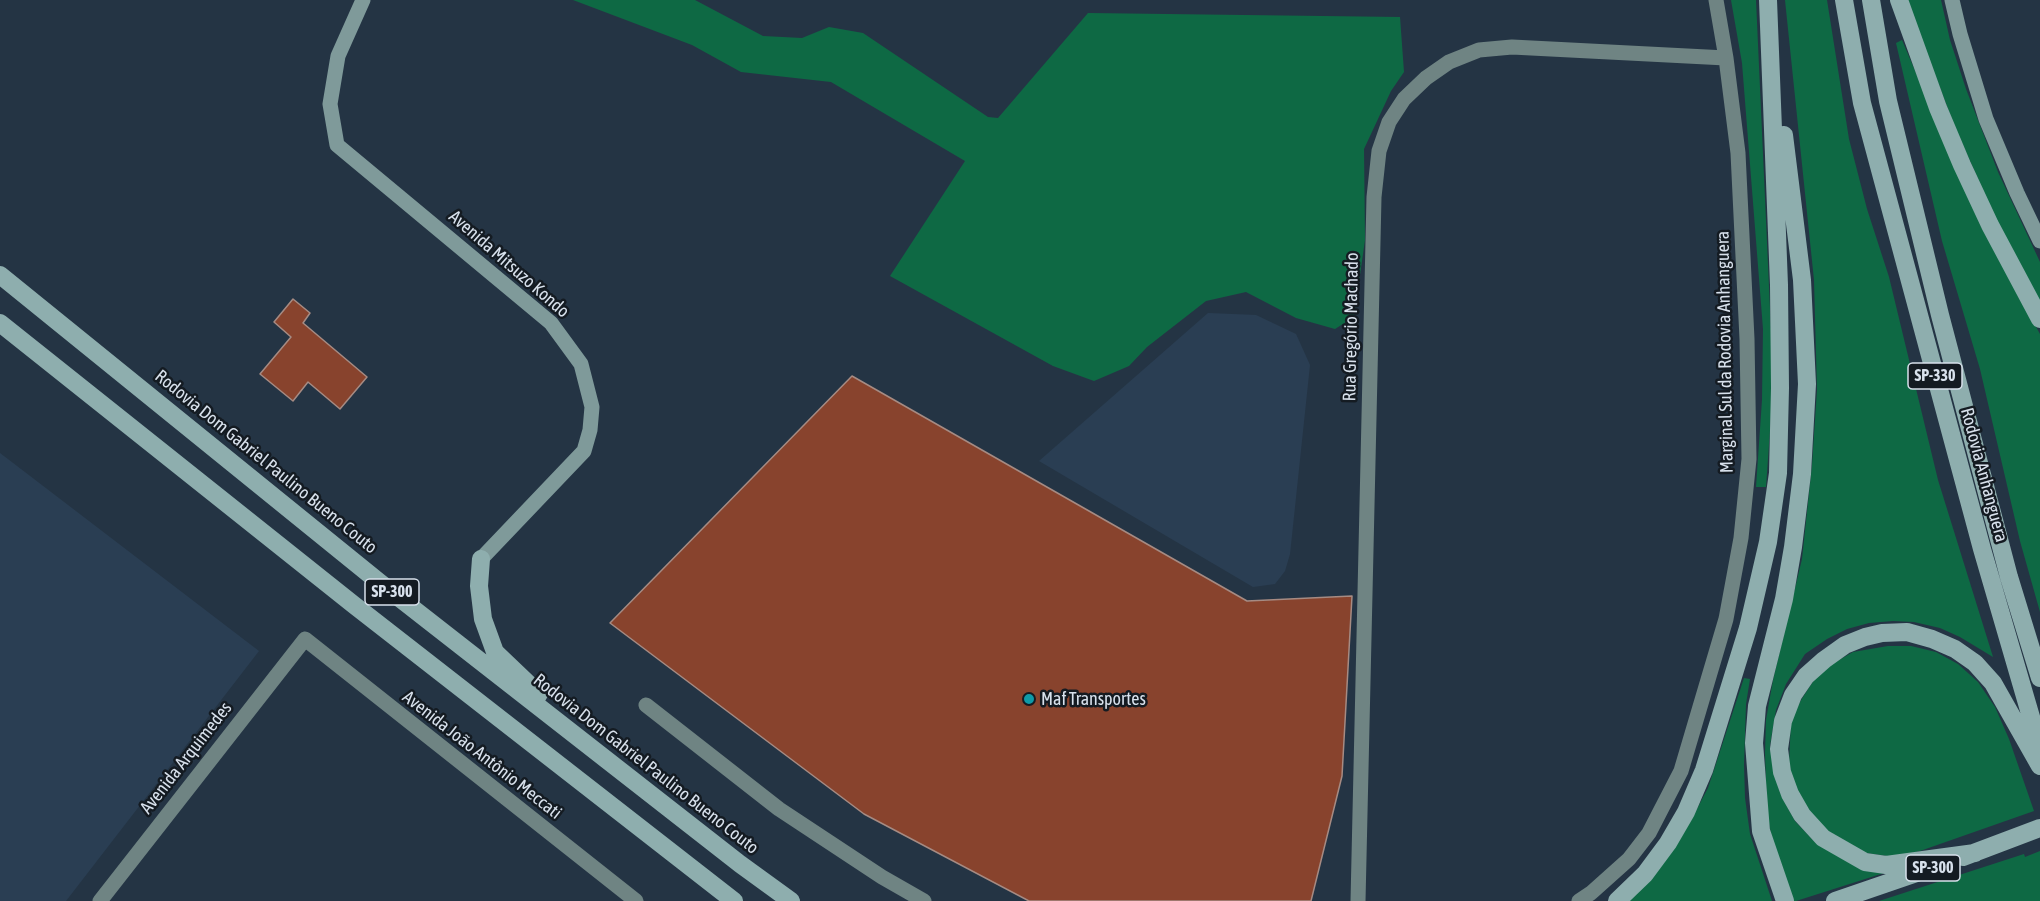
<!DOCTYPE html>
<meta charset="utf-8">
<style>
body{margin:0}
canvas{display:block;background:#243444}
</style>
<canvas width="2040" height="901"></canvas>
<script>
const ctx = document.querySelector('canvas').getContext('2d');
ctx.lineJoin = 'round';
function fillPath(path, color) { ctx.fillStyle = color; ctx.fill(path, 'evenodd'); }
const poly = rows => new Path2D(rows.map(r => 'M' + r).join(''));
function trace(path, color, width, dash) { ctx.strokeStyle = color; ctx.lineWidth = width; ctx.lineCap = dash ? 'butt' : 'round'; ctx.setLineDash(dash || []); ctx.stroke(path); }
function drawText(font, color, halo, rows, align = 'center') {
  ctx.font = font + ' "Asap Condensed",sans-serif'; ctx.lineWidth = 5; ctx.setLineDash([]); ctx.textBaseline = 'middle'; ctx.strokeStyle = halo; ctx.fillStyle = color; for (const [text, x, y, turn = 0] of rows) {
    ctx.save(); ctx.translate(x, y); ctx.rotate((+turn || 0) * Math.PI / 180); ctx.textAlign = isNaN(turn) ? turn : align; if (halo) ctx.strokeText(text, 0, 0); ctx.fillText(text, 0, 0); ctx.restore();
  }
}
const built = poly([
 [1208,313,1256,315,1296,334,1310,365,1290,554,1285,571,1275,584,1253,587,1039,461],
 [0,453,259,651,66,901,0,901]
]);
const green = poly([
 [573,0,695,0,763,36,802,38,829,27,863,33,988,117,998,118,1088,13,1400,17,1404,72,1391,91,1364,149,1365,240,1354,317,1335,329,1296,318,1246,292,1206,301,1147,347,1129,366,1094,381,1053,366,890,276,965,161,831,82,741,72,692,45],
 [1731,0,1756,0,1771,331,1772,402,1766,487,1756,487,1762,400,1763,329,1742,63],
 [1785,0,1827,0,1849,139,1867,209,1889,277,1938,480,1993,657,1960,637,1940,628,1914,622,1893,621,1869,623,1847,629,1827,639,1805,654,1786,684,1776,710,1770,745,1774,774,1782,797,1795,821,1813,840,1884,873,1796,901,1792,901,1773,845,1767,813,1765,753,1766,720,1773,680,1802,559,1812,465,1817,390,1814,280],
 [1907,0,1941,0,1950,40,1966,89,1998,172,2040,262,2040,304,2002,233,1954,125],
 [1902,40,1981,226,2040,334,2040,612,2020,541,1980,369,1942,241,1896,43],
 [1888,646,1911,646,1936,652,1958,664,1978,682,1995,707,2009,739,2034,811,1920,851,1894,857,1866,853,1824,829,1810,813,1795,791,1789,765,1791,720,1801,700,1814,680,1832,664,1853,652],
 [1744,678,1750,679,1746,704,1744,765,1745,798,1750,834,1772,901,1627,901,1690,822,1708,788],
 [2040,851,2040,901,1879,901,2024,854,2025,857]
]);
const building = poly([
 [293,299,310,313,303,323,367,377,340,409,308,382,293,401,260,374,291,337,274,322,293,299],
 [852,376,1247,601,1352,596,1342,776,1311,901,1029,901,864,814,610,623,852,376]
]);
const secondary = poly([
 [646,705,779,809,882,877,924,901],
 [100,901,305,639,636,901],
 [1358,901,1374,197,1379,151,1389,122,1404,99,1426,78,1449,62,1479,50,1512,47,1726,58],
 [1579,901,1591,893,1629,859,1649,833,1681,771,1726,619,1741,538,1749,459,1747,339,1738,153,1726,58,1716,0]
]);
const primary = poly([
 [363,0,338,56,330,104,337,145,551,323,581,364,592,407,590,430,584,451,481,559],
 [1952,0,1960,34,1986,119,2017,193,2040,241]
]);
const highway = poly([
 [1844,0,1862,103,1982,549,2040,748],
 [1871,0,1888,101,1940,315,2009,577,2040,678],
 [1899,0,1938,108,1962,165,1990,225,2040,319],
 [1784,135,1802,280,1807,384,1802,474,1793,547,1784,599,1757,706,1754,743,1761,831,1785,901],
 [0,275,379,582,740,864,791,901],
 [0,323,354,605,734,901],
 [481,559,479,586,483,619,495,652,539,694],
 [1975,853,1886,865,1865,862,1823,838,1802,815,1790,794,1782,772,1779,749,1783,721,1793,695,1806,676,1824,660,1845,645,1865,637,1882,633,1907,632,1932,639,1955,649,1975,663,1993,683,2040,766],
 [1963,857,2040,828],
 [1617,901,1645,874,1668,843,1686,812,1704,770,1748,628,1768,542,1778,473,1780,388,1779,285,1768,0],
 [1835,901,1937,866]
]);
const markers = [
 [1029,699,6,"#0f9aa8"]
];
const shields = [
 [1935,376,54],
 [392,592,54],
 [1933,868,54]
];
const shieldNames = [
 ["SP-330",1935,376],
 ["SP-300",392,592],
 ["SP-300",1933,868]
];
const streetNames = [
 ["Avenida Mitsuzo Kondo",509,264,41],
 ["Rua Gregório Machado",1351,327,-89],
 ["Marginal Sul da Rodovia Anhanguera",1725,352,-91],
 ["Rodovia Dom Gabriel Paulino Bueno Couto",266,462,39],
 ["Rodovia Anhanguera",1984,475,75],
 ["Avenida João Antônio Meccati",482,755,38],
 ["Avenida Arquimedes",186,758,-52],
 ["Rodovia Dom Gabriel Paulino Bueno Couto",646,764,38]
];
const poiNames = [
 ["Maf Transportes",1041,699]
];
fillPath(built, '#2a3e53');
fillPath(green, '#0e6944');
fillPath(building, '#88432d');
trace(building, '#a68b83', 1.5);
trace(secondary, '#6f8483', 15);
trace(primary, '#7f9a9a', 15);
trace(highway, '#8eaeae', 18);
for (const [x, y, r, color] of markers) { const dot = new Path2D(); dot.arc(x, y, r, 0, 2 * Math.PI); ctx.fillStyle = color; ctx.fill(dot); trace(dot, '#141b22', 2); }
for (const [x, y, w] of shields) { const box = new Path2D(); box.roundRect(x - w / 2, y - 13, w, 26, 4.5); ctx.fillStyle = '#141b22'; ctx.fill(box); trace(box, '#d8e1ec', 1.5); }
drawText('bold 16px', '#d8e1ec', null, shieldNames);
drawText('18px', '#d8e1ec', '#141b22', streetNames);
drawText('18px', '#d8e1ec', '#141b22', poiNames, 'left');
</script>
